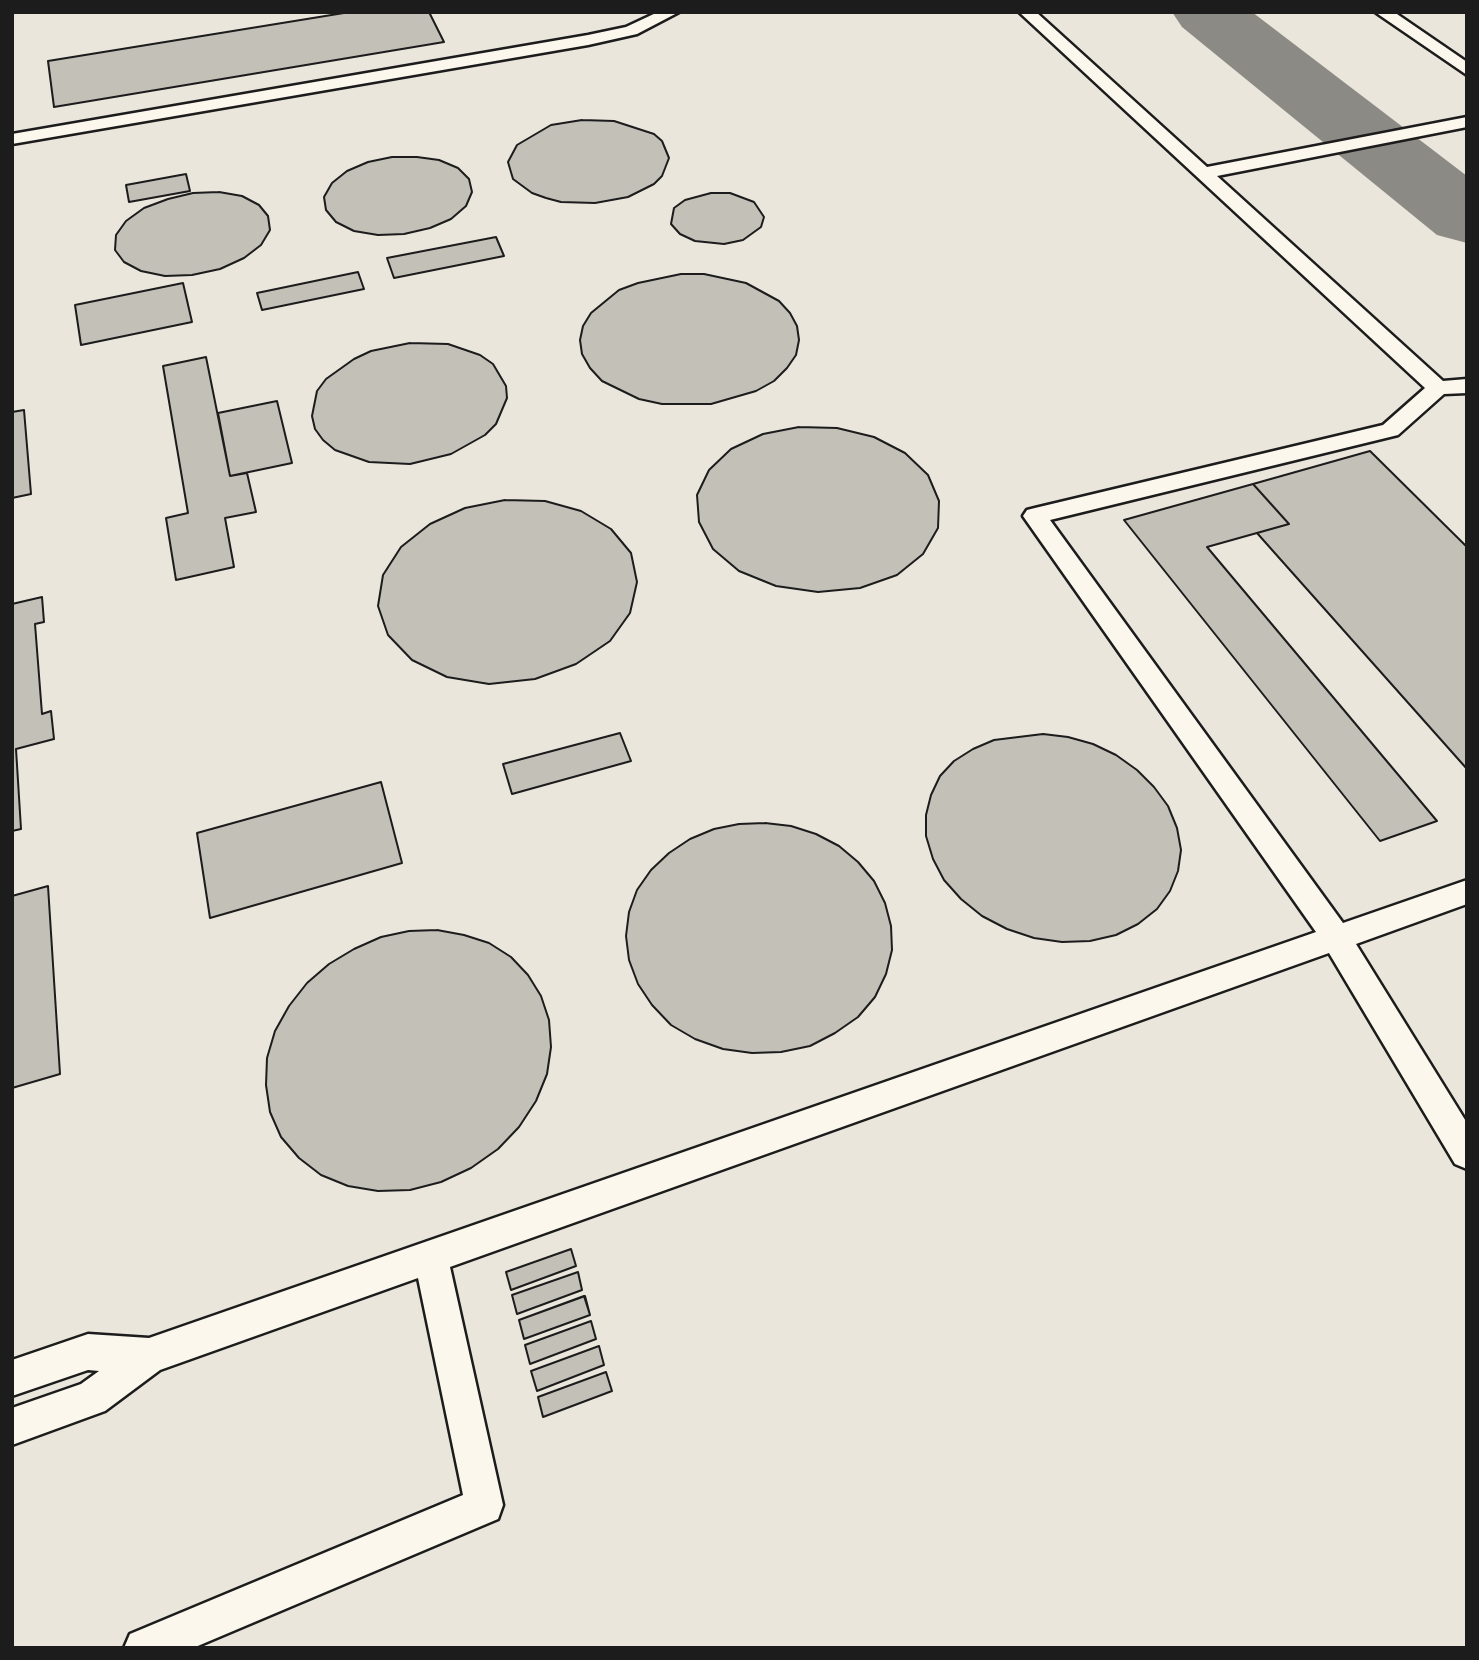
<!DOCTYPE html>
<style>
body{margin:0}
#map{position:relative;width:1479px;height:1660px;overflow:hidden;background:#fbf7ec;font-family:"Gochi Hand",sans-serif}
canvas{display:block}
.frame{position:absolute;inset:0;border:14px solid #1c1c1c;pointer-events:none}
</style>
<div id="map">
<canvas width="1479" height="1660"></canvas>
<div class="frame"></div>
</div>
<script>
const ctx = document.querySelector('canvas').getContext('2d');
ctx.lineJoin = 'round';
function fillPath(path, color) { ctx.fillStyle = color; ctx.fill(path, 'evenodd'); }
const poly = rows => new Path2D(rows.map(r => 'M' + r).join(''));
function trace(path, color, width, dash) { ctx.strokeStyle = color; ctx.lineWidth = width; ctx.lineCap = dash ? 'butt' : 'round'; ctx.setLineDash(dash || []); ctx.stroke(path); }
const built = poly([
 [12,12,1467,12,1467,1648,12,1648]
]);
const taxiway = poly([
 [1172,12,1252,12,1467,176,1467,243,1437,235,1182,27,1172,12]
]);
const building = poly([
 [350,12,429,12,444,42,54,107,48,61,350,12],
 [582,120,614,121,654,134,662,141,669,158,662,176,654,184,628,197,595,203,561,202,546,198,532,193,513,179,508,162,517,145,551,125,582,120],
 [392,157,417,157,439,160,458,168,469,179,472,192,466,206,451,219,430,228,404,234,378,235,354,231,336,222,326,210,324,197,332,183,347,171,368,162,392,157],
 [186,174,190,191,129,202,126,185,186,174],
 [219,192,242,196,259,205,268,216,270,230,261,245,244,258,220,269,192,275,165,276,141,271,124,262,115,250,116,235,126,221,144,208,168,199,193,193,219,192],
 [711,193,730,193,754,202,764,217,761,227,743,240,724,244,695,241,680,234,671,224,674,208,685,200,711,193],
 [496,237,504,256,394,278,387,258,496,237],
 [358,272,364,289,262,310,257,293,358,272],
 [681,274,704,274,746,283,779,301,790,313,797,326,799,340,796,355,787,368,774,381,756,391,711,404,662,404,639,399,602,381,590,368,582,354,580,340,583,326,591,313,619,290,638,283,681,274],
 [183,283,192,322,81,345,75,305,183,283],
 [410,343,448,344,480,355,493,364,506,386,507,398,496,424,485,435,451,454,410,464,369,462,335,450,323,440,315,429,312,416,317,391,326,379,354,359,371,351,410,343],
 [206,357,230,476,247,473,256,512,225,518,234,567,176,580,166,518,188,513,163,366,206,357],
 [277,401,292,463,230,476,218,413,277,401],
 [24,410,31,494,12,498,12,412,24,410],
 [799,427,837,428,874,437,905,453,928,475,939,501,938,528,923,554,897,575,860,588,818,592,776,586,739,571,713,549,699,522,697,495,709,470,731,449,763,434,799,427],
 [1370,451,1467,547,1467,769,1257,533,1289,524,1253,484,1370,451],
 [1253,484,1289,524,1207,547,1437,821,1380,841,1124,520,1253,484],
 [505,500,545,501,581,511,611,529,631,553,637,582,630,613,610,641,576,664,535,679,489,684,447,677,412,660,388,635,378,606,383,575,401,547,430,524,465,508,505,500],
 [42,597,44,622,35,624,42,714,51,711,54,739,16,749,21,829,12,831,12,604,42,597],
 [620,733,631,761,512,794,503,764,620,733],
 [1043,734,1068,737,1093,744,1116,755,1137,770,1154,787,1168,806,1177,828,1181,850,1178,871,1170,891,1157,909,1138,924,1116,935,1090,941,1062,942,1034,938,1007,929,982,916,961,899,944,880,933,859,926,836,926,815,931,795,940,776,954,761,973,749,994,740,1043,734],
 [381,782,402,863,210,918,197,833,381,782],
 [765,823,791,826,816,834,839,846,858,862,874,881,885,903,891,926,892,950,886,974,875,997,858,1017,835,1033,810,1046,781,1052,752,1053,723,1049,695,1039,671,1025,652,1005,638,984,629,960,626,936,629,912,637,890,651,870,669,853,690,839,714,829,739,824,765,823],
 [48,886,60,1074,12,1088,12,896,48,886],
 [437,930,464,935,489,943,511,957,528,975,541,996,549,1020,551,1047,547,1074,536,1101,519,1127,498,1149,471,1168,441,1182,410,1190,378,1191,348,1186,321,1175,299,1158,281,1137,270,1112,266,1085,267,1058,275,1031,289,1006,307,983,329,964,354,949,381,937,409,931,437,930],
 [571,1249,576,1266,511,1290,506,1272,571,1249],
 [571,1249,576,1266,511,1290,506,1272,571,1249],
 [571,1249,576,1266,511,1290,506,1272,571,1249],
 [578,1272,582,1290,517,1314,512,1295,578,1272],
 [578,1272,582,1290,517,1314,512,1295,578,1272],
 [578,1272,582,1290,517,1314,512,1295,578,1272],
 [584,1296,590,1315,524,1339,519,1320,584,1296],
 [584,1296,590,1315,524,1339,519,1320,584,1296],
 [585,1296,590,1315,524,1339,519,1320,585,1296],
 [591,1321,596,1339,530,1364,525,1345,591,1321],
 [591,1321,596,1339,530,1364,525,1345,591,1321],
 [591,1321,596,1339,530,1364,525,1345,591,1321],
 [599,1346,604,1365,537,1391,531,1371,599,1346],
 [599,1346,604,1365,537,1391,531,1371,599,1346],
 [599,1346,604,1365,537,1391,531,1371,599,1346],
 [606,1372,612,1391,543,1417,538,1397,606,1372],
 [606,1372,612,1391,543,1417,538,1397,606,1372],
 [606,1372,612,1391,543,1417,538,1397,606,1372]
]);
const service = poly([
 [658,12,679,12,637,34,588,45,12,144,12,134,588,35,626,27,658,12],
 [1019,12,1036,12,1207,167,1467,117,1467,127,1217,176,1443,381,1467,379,1467,393,1444,394,1398,435,1050,520,1343,923,1467,880,1467,904,1356,944,1467,1123,1467,1169,1455,1164,1329,953,450,1267,503,1505,498,1519,193,1648,124,1648,130,1634,463,1495,418,1278,160,1370,105,1411,12,1445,12,1408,81,1384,99,1371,88,1370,12,1396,12,1360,88,1334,149,1338,1316,932,1023,516,1027,510,1035,508,1383,425,1425,388,1019,12],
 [1375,12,1394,12,1467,62,1467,75,1375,12]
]);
fillPath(built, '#eae6dc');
fillPath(taxiway, '#8c8a84');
fillPath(building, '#c3c0b8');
trace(building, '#1c1c1c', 2);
trace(service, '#1c1c1c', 5);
fillPath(service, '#fbf7ec');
</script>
